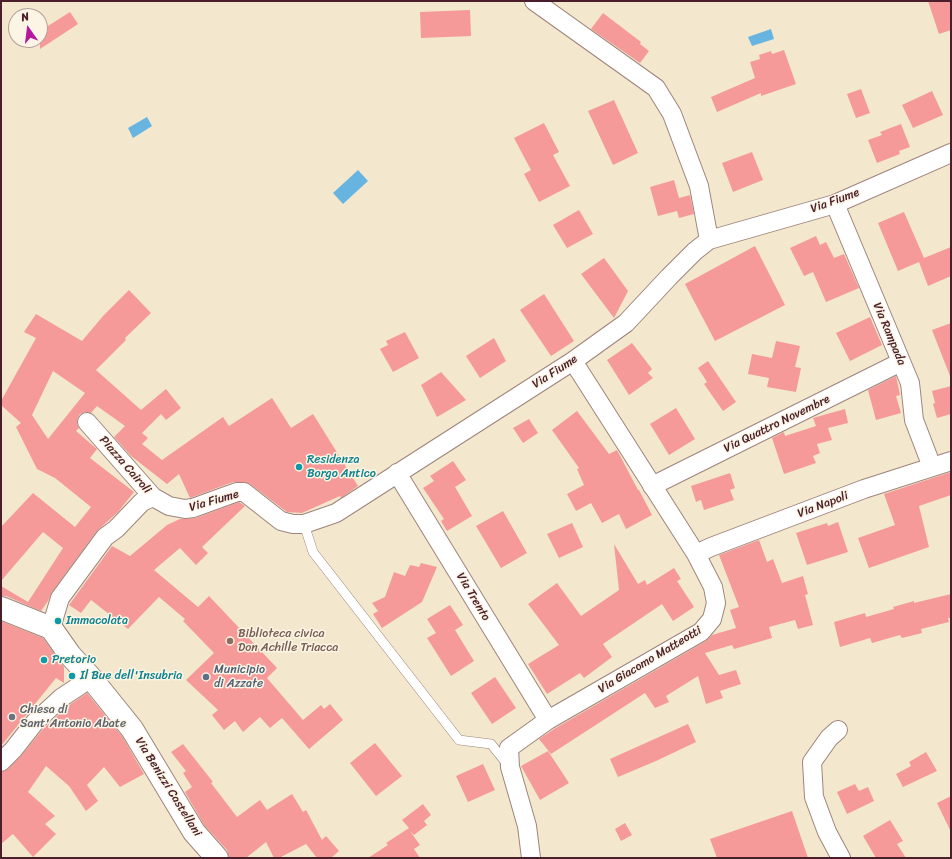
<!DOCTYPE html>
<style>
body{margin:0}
#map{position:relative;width:952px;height:859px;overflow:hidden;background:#f3e8cd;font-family:Sriracha,sans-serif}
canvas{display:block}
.frame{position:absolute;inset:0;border:2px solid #4a1f2b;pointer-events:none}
.north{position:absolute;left:8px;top:8px;width:40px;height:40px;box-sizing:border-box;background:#fcf5e5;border:1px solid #b59f9b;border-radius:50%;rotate:346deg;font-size:11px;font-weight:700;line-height:16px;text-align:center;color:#4a1f2b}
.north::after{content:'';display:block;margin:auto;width:14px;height:18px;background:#b5179e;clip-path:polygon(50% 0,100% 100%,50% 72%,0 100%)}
</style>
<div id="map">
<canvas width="952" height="859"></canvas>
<div class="frame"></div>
<div class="north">N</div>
</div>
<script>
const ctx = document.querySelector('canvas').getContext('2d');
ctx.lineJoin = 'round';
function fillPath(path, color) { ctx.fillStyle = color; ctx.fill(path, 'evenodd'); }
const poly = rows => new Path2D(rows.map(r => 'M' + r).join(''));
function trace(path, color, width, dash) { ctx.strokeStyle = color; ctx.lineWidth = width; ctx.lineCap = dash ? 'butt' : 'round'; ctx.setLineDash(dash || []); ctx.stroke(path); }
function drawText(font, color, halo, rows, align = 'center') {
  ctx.font = font + ' Sriracha,sans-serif'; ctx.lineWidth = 3; ctx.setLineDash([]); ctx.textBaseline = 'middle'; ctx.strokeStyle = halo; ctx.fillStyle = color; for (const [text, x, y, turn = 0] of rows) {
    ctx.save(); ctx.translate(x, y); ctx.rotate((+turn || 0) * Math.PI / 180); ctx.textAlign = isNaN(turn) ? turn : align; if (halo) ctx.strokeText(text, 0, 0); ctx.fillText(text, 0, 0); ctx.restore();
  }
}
const water = poly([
 [771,29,774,39,752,46,748,37],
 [147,117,152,126,133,138,128,128],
 [358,170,368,181,343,204,333,193]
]);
const building = poly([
 [928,1,951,1,951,30,939,34],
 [470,10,471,36,421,38,420,12],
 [70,12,78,24,40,49,40,31],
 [603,13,641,42,640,44,649,51,640,63,591,29],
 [784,50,796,84,761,96,761,93,717,112,711,97,755,78,750,62,760,59,759,55,771,51,772,54],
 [861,89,870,113,856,118,847,94],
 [932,91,943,115,913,128,902,105],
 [614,100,638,153,613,165,588,111],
 [544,123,559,152,553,155,570,186,539,202,524,174,531,170,514,138],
 [901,124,910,147,899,151,900,154,877,163,868,140,882,135,880,132],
 [752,152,763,180,733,192,722,163],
 [674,180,679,198,690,195,694,214,679,218,677,211,658,216,650,187],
 [579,210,593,234,567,248,553,225],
 [904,212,924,258,951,247,951,276,928,286,919,262,898,271,878,223],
 [816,236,820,245,826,242,834,258,844,254,859,288,826,302,813,272,804,276,790,248],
 [755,246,785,305,715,341,685,284],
 [604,258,628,291,614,318,581,274],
 [129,290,151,313,125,338,126,340,96,370,141,410,166,389,181,408,166,420,161,414,142,433,148,438,142,444,162,460,223,417,229,426,272,398,291,428,313,414,358,486,341,498,340,496,302,513,287,512,250,484,244,482,233,482,190,498,179,474,167,484,131,456,114,437,125,426,97,406,91,413,85,412,80,414,77,419,77,424,79,428,76,431,97,449,90,458,134,492,118,512,97,531,52,592,48,601,41,611,6,596,1,596,1,586,28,602,63,548,43,532,1,581,1,527,33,493,75,527,91,507,55,478,37,469,16,427,21,423,1,405,1,401,36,338,24,332,36,314,82,341,103,316],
 [53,371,85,393,48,439,32,415],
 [544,294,574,341,551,356,520,310],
 [870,317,882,345,850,361,836,333],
 [951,323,951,376,950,376,932,330],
 [405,332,419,358,393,372,380,349,388,345,386,341],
 [494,338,506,361,480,378,466,356],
 [776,341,800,346,795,367,801,368,796,392,767,387,769,378,748,374,752,354,772,358],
 [632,343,652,369,648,373,653,378,629,395,607,360],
 [708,361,736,402,723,411,704,384,707,382,698,368],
 [441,372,466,400,437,417,421,385],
 [896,376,900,395,896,396,901,413,876,420,868,390],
 [951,386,951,414,937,418,933,404,935,403,932,391],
 [676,408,695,439,669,455,650,424],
 [845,409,848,423,828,428,832,440,817,444,820,453,813,456,816,463,784,474,772,438,784,432,785,436,816,426,813,418],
 [577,411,609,454,617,450,638,490,639,490,652,515,626,529,619,514,602,523,591,503,576,511,567,494,584,485,577,469,579,468,552,430],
 [529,419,538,433,523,443,513,428],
 [453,461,466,480,455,487,472,516,447,531,441,521,444,519,423,488,434,481,430,476],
 [951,472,951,495,919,506,929,547,869,568,858,538,895,525,884,494],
 [730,473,735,488,730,490,734,500,704,510,701,500,696,502,691,486],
 [239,502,245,506,202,547,208,553,196,565,180,548,154,570,198,607,209,596,277,668,267,678,303,720,321,705,324,709,330,704,343,720,309,749,282,718,270,728,260,717,243,732,235,721,224,730,212,715,218,710,186,680,214,653,183,621,185,619,159,597,128,629,91,600,81,613,69,605,112,546,130,556,167,525,180,519,186,519,196,518],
 [503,511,527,553,501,568,476,526],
 [838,522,848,552,807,565,796,533,827,523,828,526],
 [572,523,583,547,559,558,547,534],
 [759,540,767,562,773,559,782,583,803,576,808,594,805,595,813,625,798,629,795,620,769,627,772,638,734,649,732,645,705,653,719,675,736,670,741,684,720,691,723,698,706,704,698,676,666,696,669,702,655,708,645,693,551,754,539,739,554,729,706,641,712,635,736,628,730,610,739,607,719,555],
 [614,544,638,584,645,580,647,585,674,568,681,579,677,581,694,607,673,621,662,604,603,644,612,657,584,678,580,673,547,694,528,664,559,645,528,604,557,583,581,616,619,590],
 [421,563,437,567,422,602,382,628,373,614,378,611,372,603,385,597,394,572,405,576,410,565,419,567],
 [951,594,951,618,948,618,949,622,921,629,922,633,902,638,900,635,872,643,870,638,840,647,834,622,865,613,866,617,894,609,893,607,914,601,914,603],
 [450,605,463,625,455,630,474,661,451,676,427,638,436,633,427,619],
 [1,621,43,638,64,667,64,683,56,678,1,746],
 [495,677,516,708,492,724,471,693],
 [87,693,122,736,144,774,120,787,104,767,87,785,98,801,86,811,69,786,46,766,28,792,55,816,45,824,56,834,33,857,13,834,1,844,1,772,8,769,21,756,43,729,68,706],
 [688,724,696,742,656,761,618,777,610,759],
 [375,743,402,776,376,796,350,763],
 [183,744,213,782,211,783,237,817,260,800,267,810,292,794,303,812,306,810,322,840,326,836,339,851,331,858,317,858,306,844,279,858,274,858,266,842,246,858,229,858,227,850,204,825,185,792,192,787,183,773,186,771,171,752],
 [548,751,569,783,540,800,521,766],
 [926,752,937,771,903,787,896,774,911,766,909,762],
 [483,764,495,790,468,802,456,776],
 [855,784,859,791,868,787,874,801,847,814,837,792],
 [951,796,951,832,937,803],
 [423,804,431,815,424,821,427,825,414,835,410,831,420,845,414,849,420,858,368,858,388,845,386,843,409,828,402,820],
 [792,811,808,858,717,858,710,839],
 [890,820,903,841,897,844,906,858,876,858,863,836],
 [625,823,632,835,621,841,615,829]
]);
const lane = poly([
 [304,524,313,552,459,740,491,744,508,765]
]);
const street = poly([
 [534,1,656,88,672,114,699,186,709,240],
 [835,204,910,383,914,420,932,467],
 [87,422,153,497,169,506,185,509,193,508,237,492,244,492,281,521,293,524,304,524,336,513,573,361,626,323,669,277,695,251,709,240,835,204,951,153],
 [397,473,548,720],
 [652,486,901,362],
 [696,554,711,547,864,489,951,461],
 [51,628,60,598,105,537,116,529,142,502,153,497],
 [838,730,829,738,812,762,814,797,827,832,841,858],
 [1,762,13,750,35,722,61,698,91,678],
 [531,858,527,826,510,767,509,748,548,720,701,632,712,619,716,603,713,587,696,554,573,361]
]);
const secondary = poly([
 [1,608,51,628,70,655,91,678,132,729,194,832,217,858]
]);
const markers = [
 [299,467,4,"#0f9aa8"],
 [58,621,4,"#0f9aa8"],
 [230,641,4,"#8d6e63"],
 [44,660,4,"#0f9aa8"],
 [72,676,4,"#0f9aa8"],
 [206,677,4,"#5c6f8a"],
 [12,717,4,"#6b7280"]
];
const streetNames = [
 ["Via Fiume",835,201,-20],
 ["Via Rampada",889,334,67],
 ["Via Fiume",555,372,-33],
 ["Via Quattro Novembre",777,424,-26],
 ["Piazza Cairoli",125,465,49],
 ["Via Fiume",214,501,-16],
 ["Via Napoli",823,505,-21],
 ["Via Trento",473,597,59],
 ["Via Giacomo Matteotti",650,660,-31],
 ["Via Benizzi Castellani",168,787,58]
];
const cultureNames = [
 ["Residenza",307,460],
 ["Borgo Antico",307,474],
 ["Immacolata",66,621],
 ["Pretorio",52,660],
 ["Il Bue dell'Insubria",80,676]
];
const educationNames = [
 ["Biblioteca civica",238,634],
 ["Don Achille Triacca",238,648]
];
const serviceNames = [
 ["Municipio",214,670],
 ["di Azzate",214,684]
];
const worshipNames = [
 ["Chiesa di",20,710],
 ["Sant'Antonio Abate",20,724]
];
fillPath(water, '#68b4e1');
fillPath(building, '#f59a99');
trace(lane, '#9e847c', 10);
trace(street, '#9e847c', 20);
trace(secondary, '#9e847c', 24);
trace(lane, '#fff', 9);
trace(street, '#fff', 18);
trace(secondary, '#fff', 22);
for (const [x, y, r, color] of markers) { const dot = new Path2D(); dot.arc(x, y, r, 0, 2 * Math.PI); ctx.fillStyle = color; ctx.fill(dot); trace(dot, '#fcf5e5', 1.5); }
drawText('12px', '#4a1f2b', '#fcf5e5', streetNames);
drawText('12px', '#0d838f', '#fcf5e5', cultureNames, 'left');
drawText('12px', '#785e54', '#fcf5e5', educationNames, 'left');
drawText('12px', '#4e5e75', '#fcf5e5', serviceNames, 'left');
drawText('12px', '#5b616d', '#fcf5e5', worshipNames, 'left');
</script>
